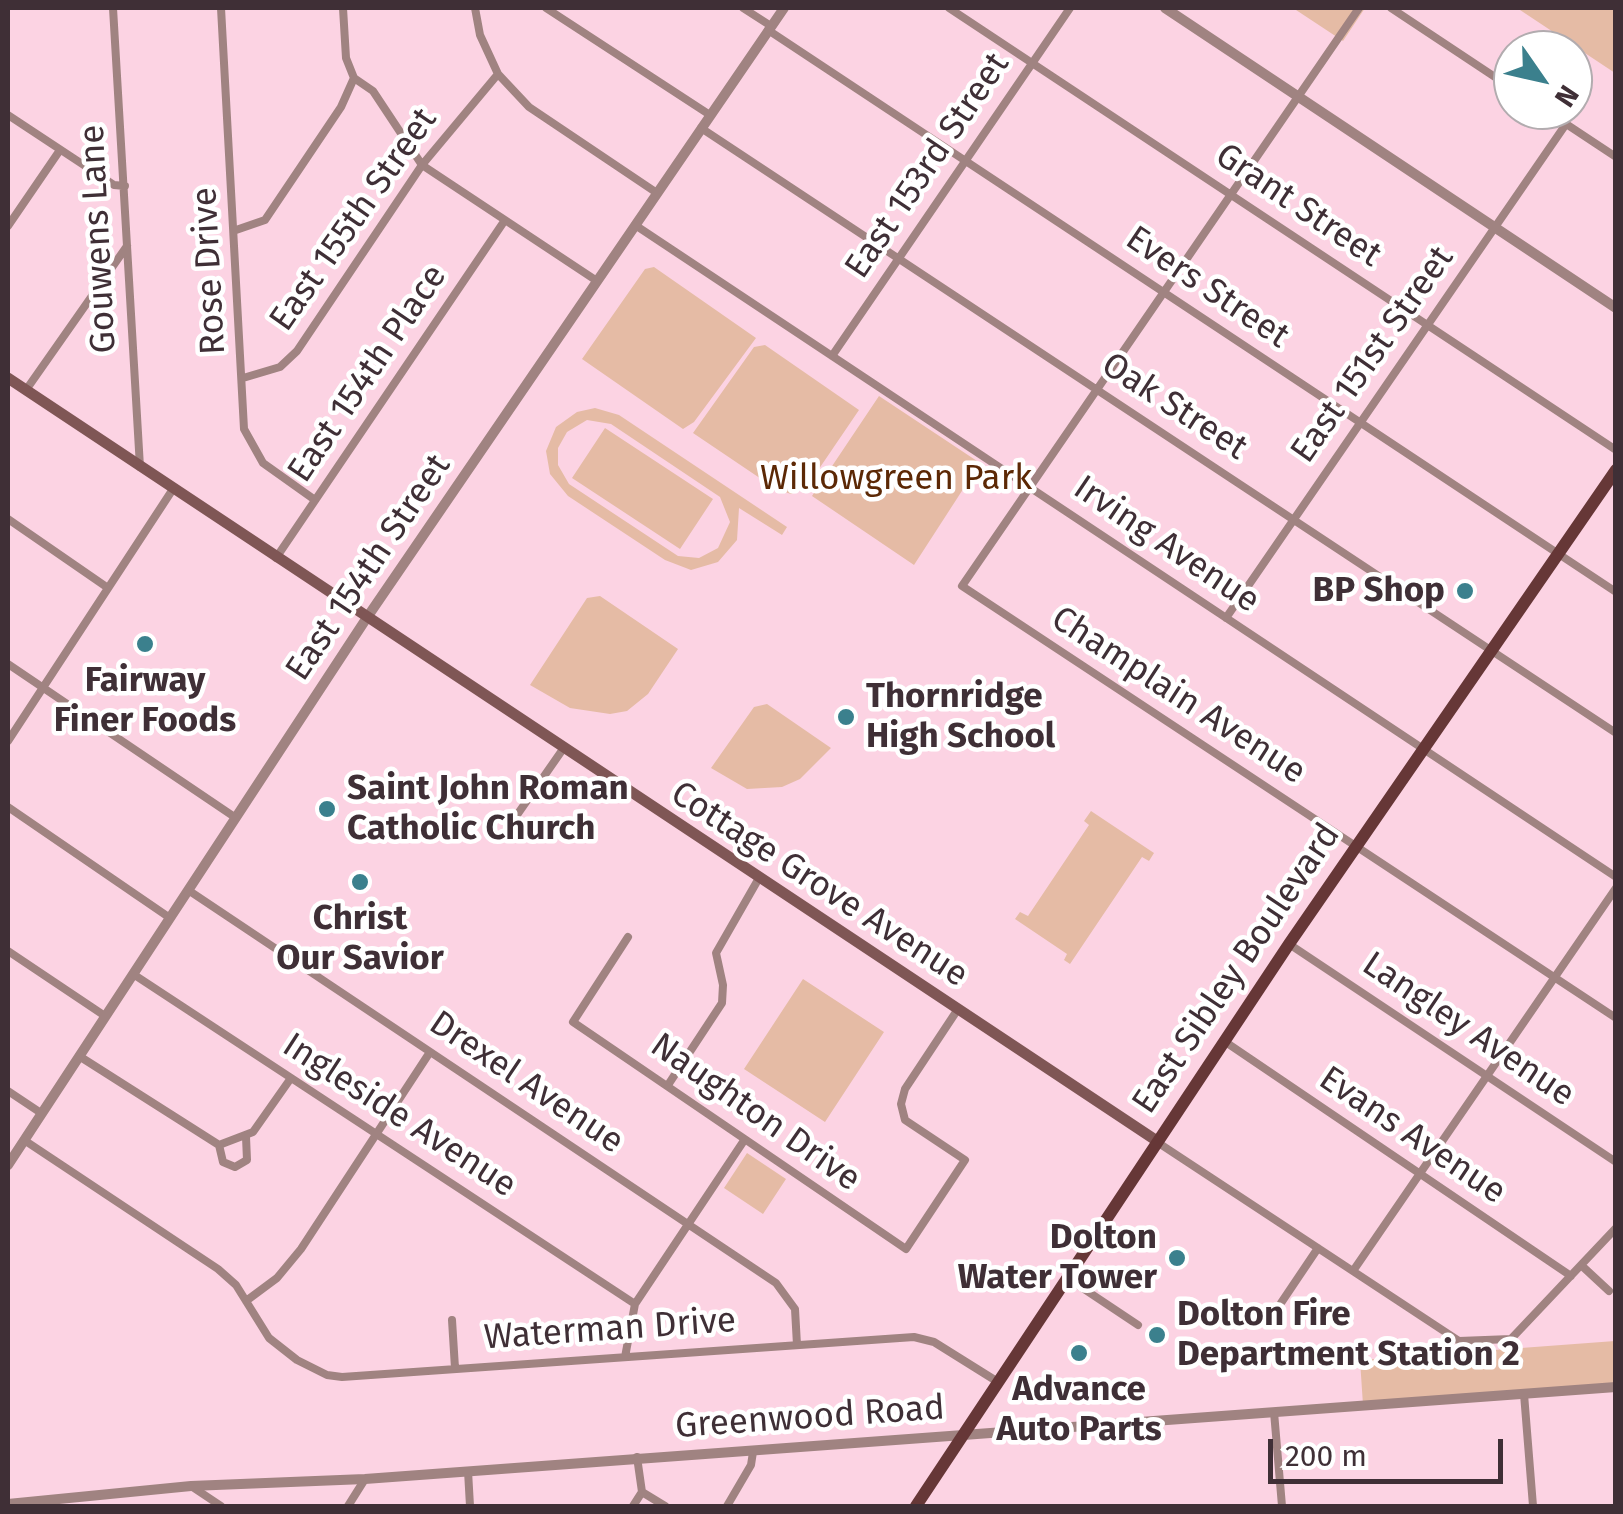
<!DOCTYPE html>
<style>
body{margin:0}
#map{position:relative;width:1623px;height:1514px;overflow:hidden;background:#fcd3e3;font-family:"Fira Sans",sans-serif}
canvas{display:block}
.frame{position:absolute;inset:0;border:10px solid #3f2f36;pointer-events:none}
.north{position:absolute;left:1493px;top:30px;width:100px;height:100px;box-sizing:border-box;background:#fff;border:2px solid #b2acaf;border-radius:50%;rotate:124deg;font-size:28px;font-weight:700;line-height:40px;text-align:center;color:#3f2f36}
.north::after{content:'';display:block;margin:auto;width:35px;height:45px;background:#3b808d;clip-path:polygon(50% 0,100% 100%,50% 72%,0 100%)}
.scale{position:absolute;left:1268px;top:1439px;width:235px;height:45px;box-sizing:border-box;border:5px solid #3f2f36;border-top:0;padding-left:12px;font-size:30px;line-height:35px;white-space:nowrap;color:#3f2f36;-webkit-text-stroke:8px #fff;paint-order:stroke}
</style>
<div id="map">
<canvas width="1623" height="1514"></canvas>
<div class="frame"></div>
<div class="north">N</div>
<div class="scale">200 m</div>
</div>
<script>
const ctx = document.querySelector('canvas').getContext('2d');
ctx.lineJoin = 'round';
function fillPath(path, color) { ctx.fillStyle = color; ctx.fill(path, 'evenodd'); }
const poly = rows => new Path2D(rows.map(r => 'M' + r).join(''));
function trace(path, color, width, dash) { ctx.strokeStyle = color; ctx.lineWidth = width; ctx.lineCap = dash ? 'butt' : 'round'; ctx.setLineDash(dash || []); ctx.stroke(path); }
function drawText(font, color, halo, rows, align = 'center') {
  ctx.font = font + ' "Fira Sans",sans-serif'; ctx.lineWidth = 9; ctx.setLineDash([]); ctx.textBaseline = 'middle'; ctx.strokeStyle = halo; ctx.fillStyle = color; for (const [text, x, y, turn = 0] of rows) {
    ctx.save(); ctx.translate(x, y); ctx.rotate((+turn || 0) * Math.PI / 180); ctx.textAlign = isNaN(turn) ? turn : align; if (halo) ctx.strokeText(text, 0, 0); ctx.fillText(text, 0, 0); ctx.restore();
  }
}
const green = poly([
 [1293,8,1365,8,1343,41],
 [1517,8,1615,8,1615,73],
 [654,267,756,338,694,422,683,429,582,359,645,269],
 [765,345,859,410,808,485,791,494,776,489,693,433,754,347],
 [879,396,980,463,914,565,812,496],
 [595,408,619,415,787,527,782,535,739,508,737,540,718,562,691,570,665,560,568,496,550,474,546,451,556,427,577,412],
 [587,420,611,424,720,497,730,522,718,548,699,558,678,556,569,484,558,465,558,448,567,432],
 [605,428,713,499,680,549,572,478],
 [600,596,678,649,648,694,627,711,610,714,570,708,530,685,587,598],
 [767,704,831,748,800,779,782,787,747,789,711,768,754,707],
 [1091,811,1154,853,1149,861,1142,857,1070,964,1064,960,1067,954,1015,919,1020,912,1028,916,1089,825,1084,821],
 [803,979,884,1032,825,1122,744,1069],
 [747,1153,786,1179,763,1214,724,1188],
 [1615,1341,1615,1387,1363,1405,1360,1360]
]);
const minor = poly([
 [113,8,140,467],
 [221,8,244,429,263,463,315,500],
 [475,8,480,35,498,74,529,107,657,193],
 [546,8,710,115],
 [743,8,771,26],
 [949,8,1616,450],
 [1359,8,962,586,1616,1018],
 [1391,8,1513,89],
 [768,30,1616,592],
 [354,78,373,91,422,165,597,281],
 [1545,110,1616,157],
 [8,115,114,185,125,186],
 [701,128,1616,733],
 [635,225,1616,877],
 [8,226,60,150],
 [236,230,265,220,341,107,354,78,346,58,343,8],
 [832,356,1070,8],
 [243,378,280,367,297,351,422,165,498,74],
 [26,390,127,246],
 [8,519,108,588],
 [276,558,505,220],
 [1226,618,1566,124],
 [8,664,236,818],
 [8,741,173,489],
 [8,807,170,918],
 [510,825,563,749],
 [188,890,776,1283,795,1309,797,1345],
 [628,937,573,1022,906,1249,965,1160,905,1120,901,1104,905,1089,958,1009],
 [1289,944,1616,1162],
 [8,951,105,1016],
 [133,974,635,1304],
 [1224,1041,1571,1276],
 [79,1056,219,1145,253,1132,291,1078],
 [668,1085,722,1003,723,985,716,953,759,878],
 [8,1091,41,1113],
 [24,1140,218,1269,236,1285,269,1338,297,1360,327,1375,342,1377,914,1337,934,1342,998,1382],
 [1157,1142,1459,1341,1511,1339,1616,1228],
 [219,1145,223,1162,235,1167,247,1160,246,1137],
 [1581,1265,1609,1291],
 [1353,1271,1616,888],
 [1066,1277,1138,1325],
 [246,1301,277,1278,301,1249,430,1052],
 [1281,1303,1318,1248],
 [452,1320,455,1368],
 [625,1357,635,1304,743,1142],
 [1524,1394,1533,1506],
 [1274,1412,1282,1506],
 [468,1471,470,1506],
 [191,1486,221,1506],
 [642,1492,665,1506],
 [348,1506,365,1479],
 [633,1506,642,1492,637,1457],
 [727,1506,751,1465,753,1452]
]);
const tertiary = poly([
 [1165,8,1616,308],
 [8,1165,366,619,784,8],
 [8,1504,191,1486,365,1479,1616,1387]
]);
const secondary = poly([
 [8,378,1157,1141]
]);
const primary = poly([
 [916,1506,1289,944,1616,470]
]);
const markers = [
 [1465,591,10,"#3b808d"],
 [145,644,10,"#3b808d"],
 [846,717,10,"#3b808d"],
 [327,809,10,"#3b808d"],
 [360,882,10,"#3b808d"],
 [1177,1258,10,"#3b808d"],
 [1157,1335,10,"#3b808d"],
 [1079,1353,10,"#3b808d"]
];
const streetNames = [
 ["East 153rd Street",928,166,-56],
 ["Grant Street",1298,206,34],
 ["East 155th Street",354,220,-55],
 ["Gouwens Lane",99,239,-93],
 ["Rose Drive",210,271,-93],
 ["Evers Street",1207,288,34],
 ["East 151st Street",1373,355,-55],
 ["East 154th Place",368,374,-56],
 ["Oak Street",1174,407,33],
 ["Irving Avenue",1166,545,34],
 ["East 154th Street",369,568,-56],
 ["Champlain Avenue",1178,696,33],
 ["Cottage Grove Avenue",819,885,33],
 ["East Sibley Boulevard",1237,969,-56],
 ["Langley Avenue",1468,1030,34],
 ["Drexel Avenue",526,1083,34],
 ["Naughton Drive",755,1113,35],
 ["Ingleside Avenue",399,1116,33],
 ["Evans Avenue",1412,1136,34],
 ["Waterman Drive",610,1330,-4],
 ["Greenwood Road",810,1418,-4]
];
const parkNames = [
 ["Willowgreen Park",896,479]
];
const poiNames = [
 ["BP Shop",1445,591,"right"],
 ["Fairway",145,681],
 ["Finer Foods",145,721],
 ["Thornridge",866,697,"left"],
 ["High School",866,737,"left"],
 ["Saint John Roman",347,789,"left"],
 ["Catholic Church",347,829,"left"],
 ["Christ",360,919],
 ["Our Savior",360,959],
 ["Dolton",1157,1238,"right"],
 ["Water Tower",1157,1278,"right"],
 ["Dolton Fire",1177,1315,"left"],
 ["Department Station 2",1177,1355,"left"],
 ["Advance",1079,1390],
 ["Auto Parts",1079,1430]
];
fillPath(green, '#e5bba5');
trace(minor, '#a08381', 8);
trace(tertiary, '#a08381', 10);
trace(secondary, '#7f5655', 11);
trace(primary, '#663737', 12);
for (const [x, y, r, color] of markers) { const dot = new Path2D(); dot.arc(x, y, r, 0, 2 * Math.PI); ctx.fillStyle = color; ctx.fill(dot); trace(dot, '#fff', 4); }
drawText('35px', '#3f2f36', '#fff', streetNames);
drawText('35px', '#5c2805', '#fff', parkNames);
drawText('bold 35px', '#3f2f36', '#fff', poiNames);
</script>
